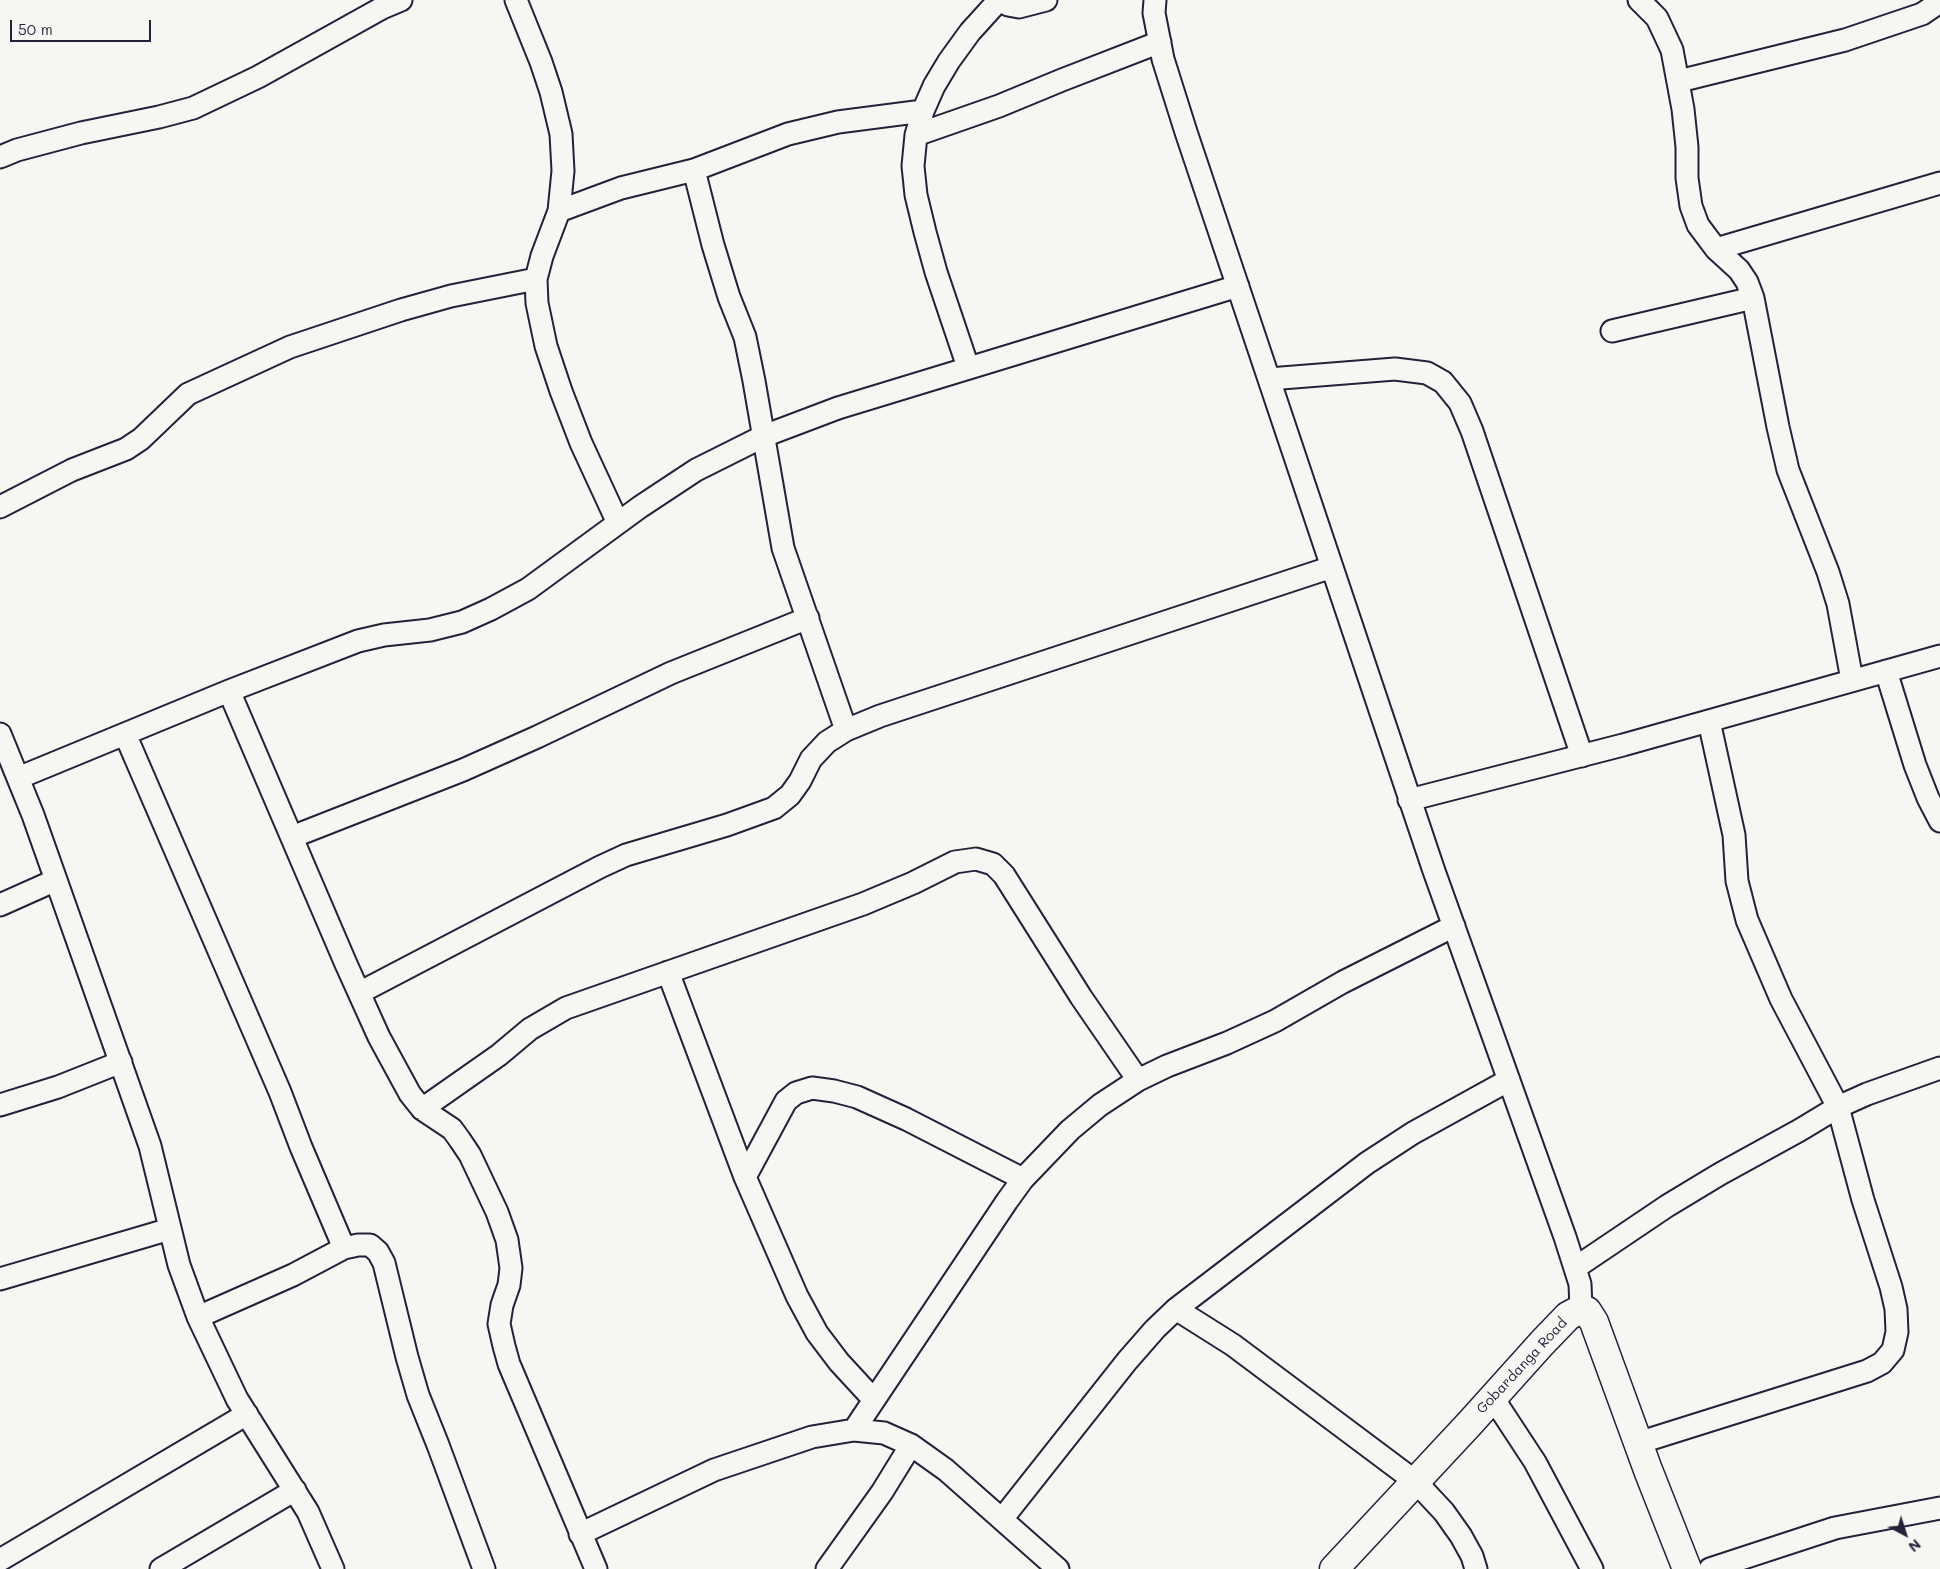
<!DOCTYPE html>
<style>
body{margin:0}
#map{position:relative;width:1940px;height:1569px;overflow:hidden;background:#f6f6f2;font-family:Mali,sans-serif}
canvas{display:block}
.north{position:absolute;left:1880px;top:1509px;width:50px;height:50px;-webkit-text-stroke:4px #f6f6f2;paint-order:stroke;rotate:140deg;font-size:14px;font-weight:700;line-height:20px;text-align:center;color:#22223b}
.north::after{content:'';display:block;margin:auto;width:18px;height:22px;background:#22223b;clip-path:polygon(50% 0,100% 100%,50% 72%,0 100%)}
.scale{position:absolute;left:10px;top:20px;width:141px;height:22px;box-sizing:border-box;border:2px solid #22223b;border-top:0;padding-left:6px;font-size:15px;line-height:18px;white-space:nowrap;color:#22223b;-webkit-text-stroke:4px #f6f6f2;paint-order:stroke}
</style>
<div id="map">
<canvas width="1940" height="1569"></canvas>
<div class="north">N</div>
<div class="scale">50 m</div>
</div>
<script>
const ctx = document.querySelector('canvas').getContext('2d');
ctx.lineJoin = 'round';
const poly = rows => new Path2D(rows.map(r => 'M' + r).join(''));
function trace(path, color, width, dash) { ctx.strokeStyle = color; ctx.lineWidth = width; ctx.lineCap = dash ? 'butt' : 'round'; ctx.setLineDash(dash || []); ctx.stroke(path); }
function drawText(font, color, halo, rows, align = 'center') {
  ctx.font = font + ' Mali,sans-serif'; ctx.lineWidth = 5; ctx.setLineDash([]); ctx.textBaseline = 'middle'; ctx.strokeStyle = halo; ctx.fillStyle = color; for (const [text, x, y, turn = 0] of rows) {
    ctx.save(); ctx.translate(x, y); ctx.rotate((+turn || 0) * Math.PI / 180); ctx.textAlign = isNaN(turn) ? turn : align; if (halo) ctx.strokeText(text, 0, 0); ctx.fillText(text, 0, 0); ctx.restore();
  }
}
const street = poly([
 [516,0,541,62,551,92,561,134,563,171,559,211,542,256,536,279,537,303,546,346,561,391,581,443,618,523],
 [1002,0,1008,5,1019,7,1046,0],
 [1155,0,1154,13,1163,59,1186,132,1434,871,1565,1237,1580,1284,1581,1309],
 [1639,0,1657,18,1672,50,1683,109,1687,147,1687,178,1691,206,1698,225,1716,249,1739,270,1747,282,1753,298,1778,427,1788,470,1828,572,1838,604,1852,680],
 [1679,81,1845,40,1922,14,1940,2],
 [916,135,999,106,1062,80,1160,42],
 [0,157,17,150,81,133,159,117,193,108,258,77,382,8,401,0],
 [694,170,713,245,729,297,745,337,754,381,783,548,846,730],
 [559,211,621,188,694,170,788,134,838,122,923,111],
 [1716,249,1940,183],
 [1612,331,1753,298],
 [968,367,936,272,925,232,916,195,913,166,916,135,923,111,934,86,949,61,970,32,999,0],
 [1269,379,1395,369,1427,373,1443,382,1460,403,1472,431,1582,756],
 [0,507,72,470,126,449,141,439,188,394,290,347,401,310,451,296,536,279],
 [1886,671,1915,765,1928,798,1940,821],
 [229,691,346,964,379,1037,410,1094,422,1109,452,1129,460,1140,470,1155,497,1212,507,1240,511,1268,509,1285,502,1305,499,1324,504,1346,509,1364,596,1569],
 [0,734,33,815,56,880,150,1146,179,1265,198,1317,237,1399,308,1512,333,1569],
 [125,734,280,1092,301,1147,344,1248],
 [18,778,229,691,358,641,384,635,430,630,462,622,491,609,528,589,640,507,696,470,764,436,838,408,1238,286],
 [1409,800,1623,745,1940,656],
 [292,837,463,770,537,737,671,673,808,618],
 [0,905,56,880],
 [668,972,745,1177,797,1296,817,1333,839,1362,874,1400],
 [359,993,600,867,626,855,727,825,774,808,790,795,800,781,811,759,827,742,846,730,880,716,1332,567],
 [0,1105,58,1087,121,1062],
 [422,1109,499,1055,530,1029,566,1008,863,904,913,883,955,862,976,859,993,864,1004,875,1081,997,1138,1080],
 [745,1177,786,1101,796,1093,812,1088,834,1091,857,1097,906,1119,1023,1179],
 [1575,1268,1667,1206,1720,1174,1800,1130,1838,1107,1867,1094,1940,1068],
 [0,1279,170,1229],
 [1176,1309,1233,1345,1416,1482,1444,1512,1461,1536,1472,1556,1476,1569],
 [198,1317,293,1275,344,1248,358,1245,370,1245,378,1252,384,1263,407,1357,418,1395,438,1445,484,1569],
 [1493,1398,1535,1462,1592,1569],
 [854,1430,1007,1201,1023,1179,1070,1130,1100,1105,1138,1080,1167,1066,1227,1043,1275,1021,1343,982,1454,926],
 [1638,1443,1867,1371,1882,1363,1893,1350,1897,1332,1896,1309,1891,1287,1863,1200,1838,1107,1781,999,1747,920,1737,881,1734,835,1709,721],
 [1002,1519,1127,1361,1155,1329,1176,1309,1367,1163,1413,1133,1509,1080],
 [580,1534,714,1470,812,1437,854,1430,884,1433,911,1445,946,1470,1058,1569],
 [0,1560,247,1414],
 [161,1569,295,1490],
 [827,1569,882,1492,911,1445],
 [1710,1569,1835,1528,1940,1508]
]);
const secondary = poly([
 [1334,1569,1471,1422,1542,1343,1568,1316,1581,1309,1587,1311,1594,1322,1648,1470,1687,1569]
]);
const streetNames = [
 ["Gobardanga Road",1522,1366,-47]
];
trace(street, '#22223b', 25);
trace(secondary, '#22223b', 31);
trace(street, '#f6f6f2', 21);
trace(secondary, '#f6f6f2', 28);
drawText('14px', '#22223b', '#f6f6f2', streetNames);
</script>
